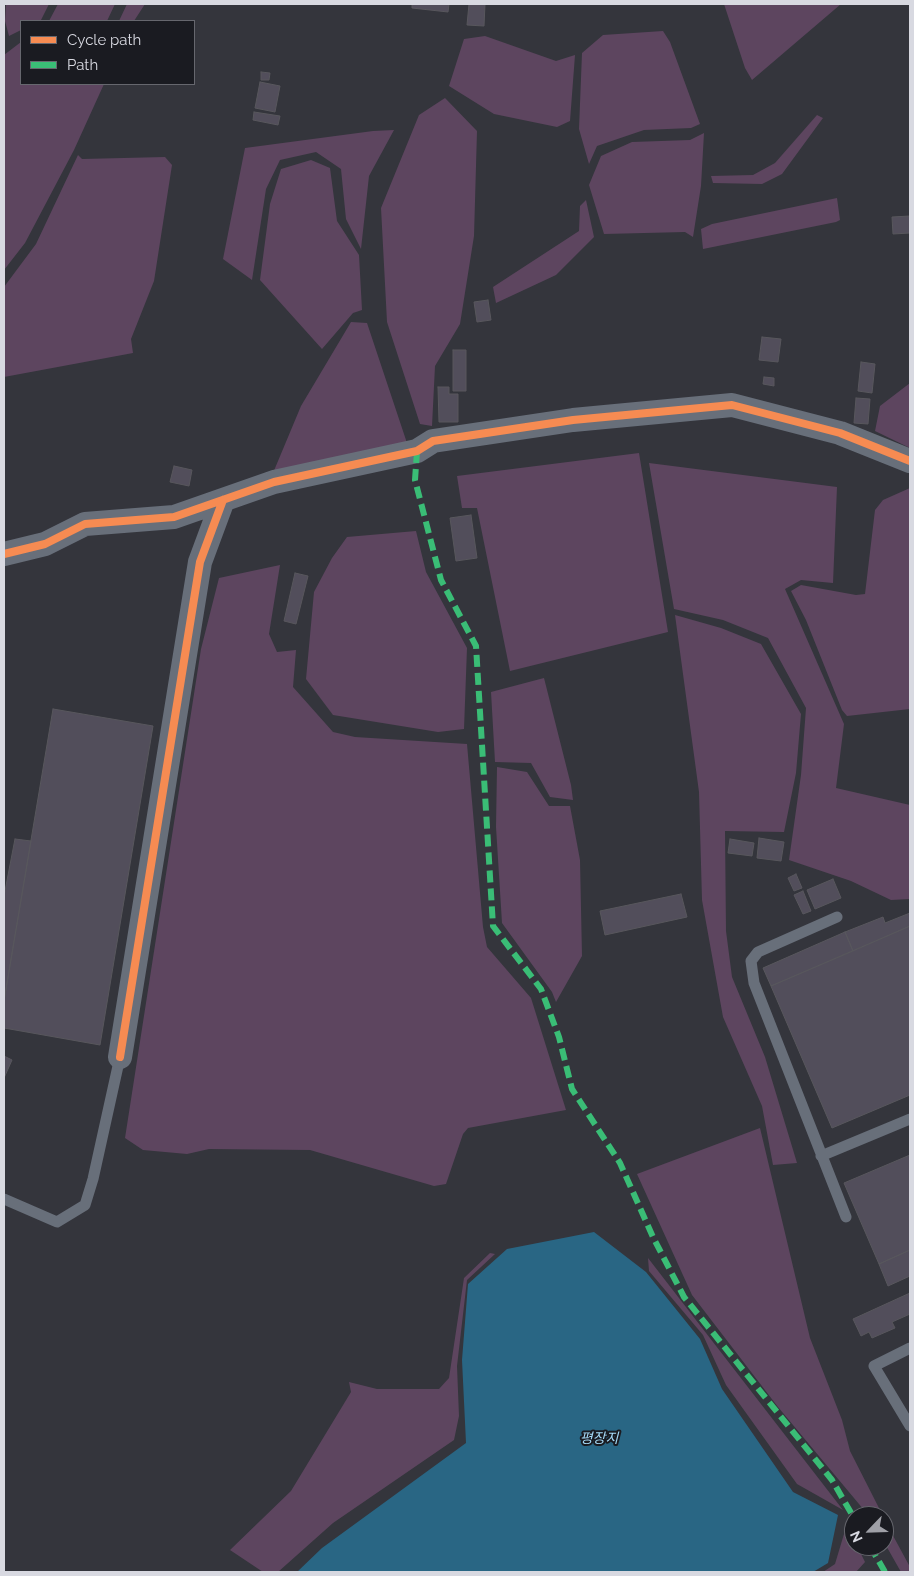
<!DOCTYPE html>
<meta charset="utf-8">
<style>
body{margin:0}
#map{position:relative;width:914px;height:1576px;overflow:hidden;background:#34353c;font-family:Raleway,sans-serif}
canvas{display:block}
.frame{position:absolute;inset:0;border:5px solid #d8d9e1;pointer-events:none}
.legend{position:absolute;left:20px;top:20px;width:175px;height:65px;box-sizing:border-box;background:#1a1b21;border:1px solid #66676e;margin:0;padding:6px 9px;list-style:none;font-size:15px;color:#d8d9e1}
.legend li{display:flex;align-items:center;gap:10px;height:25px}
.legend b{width:25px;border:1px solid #66676e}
.north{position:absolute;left:844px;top:1506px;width:50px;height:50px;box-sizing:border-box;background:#1a1b21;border:1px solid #66676e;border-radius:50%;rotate:246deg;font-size:14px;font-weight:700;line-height:20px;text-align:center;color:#d8d9e1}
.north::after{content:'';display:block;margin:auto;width:18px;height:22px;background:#9fa0a7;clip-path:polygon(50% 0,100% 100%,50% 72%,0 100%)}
</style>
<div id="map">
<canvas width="914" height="1576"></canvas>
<div class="frame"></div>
<ul class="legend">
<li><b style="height:6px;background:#f68b52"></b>Cycle path</li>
<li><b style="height:6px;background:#3abd76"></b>Path</li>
</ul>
<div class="north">N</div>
</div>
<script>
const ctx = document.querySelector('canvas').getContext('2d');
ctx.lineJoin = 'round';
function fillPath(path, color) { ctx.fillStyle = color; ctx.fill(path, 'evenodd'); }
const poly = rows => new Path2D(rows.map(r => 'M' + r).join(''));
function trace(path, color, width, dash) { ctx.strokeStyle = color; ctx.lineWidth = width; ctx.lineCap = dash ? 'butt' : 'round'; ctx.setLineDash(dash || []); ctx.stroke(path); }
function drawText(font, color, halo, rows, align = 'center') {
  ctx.font = font + ' Raleway,"Noto Sans KR",sans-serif'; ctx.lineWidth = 4; ctx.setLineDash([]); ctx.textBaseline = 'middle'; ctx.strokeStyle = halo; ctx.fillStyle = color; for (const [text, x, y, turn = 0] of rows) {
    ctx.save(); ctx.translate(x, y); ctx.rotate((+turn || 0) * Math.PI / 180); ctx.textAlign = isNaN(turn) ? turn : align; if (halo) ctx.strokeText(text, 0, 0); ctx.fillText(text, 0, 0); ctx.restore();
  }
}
const green = poly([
 [6,4,49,4,41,20,21,21,21,30,9,36,5,21],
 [58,4,115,4,107,21,49,21],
 [127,4,145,4,134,21,119,21],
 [724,4,841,4,752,80,745,68],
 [663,31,670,42,700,124,691,128,644,130,597,146,589,164,579,129,582,53,603,35],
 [485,36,556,61,575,55,570,121,557,127,494,114,449,86,464,39],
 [21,42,21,84,104,84,74,150,25,243,4,270,4,55],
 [445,98,477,131,474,236,460,324,435,366,432,426,420,424,387,322,381,208,419,115],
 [817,115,823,118,782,174,762,184,713,183,711,176,753,175,775,163],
 [394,130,369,176,361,249,346,219,341,169,316,152,280,160,266,189,252,280,223,259,245,148,373,131],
 [704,133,701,186,693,237,685,232,604,234,589,185,601,156,632,142,690,140],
 [78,155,82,159,165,157,172,165,154,281,131,339,133,353,4,377,4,287,36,244],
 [311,160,330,168,337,221,359,255,362,310,353,313,322,349,260,280,270,204,281,169],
 [837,198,840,220,836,222,703,249,701,229,712,224],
 [586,200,594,237,556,275,496,303,493,287,579,231,580,206],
 [351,322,367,323,407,443,273,473,301,406],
 [910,383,910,448,875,431,880,406],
 [639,453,668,632,510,671,477,508,462,508,457,476],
 [649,463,837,487,833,583,801,580,785,589,844,724,836,788,910,805,910,899,891,900,851,881,789,860,801,775,806,708,768,638,723,620,674,609],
 [910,488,910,709,847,716,842,710,806,620,791,591,801,585,856,595,865,594,875,510,883,500],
 [416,531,426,572,467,648,464,729,438,732,333,715,306,679,314,592,332,558,347,537],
 [280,565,269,634,277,652,296,650,293,687,333,732,355,737,467,744,483,927,487,947,531,998,566,1110,468,1128,463,1134,446,1184,434,1186,310,1150,209,1149,187,1154,143,1150,125,1138,201,649,219,578],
 [675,615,721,628,761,644,801,714,796,773,784,832,725,831,726,931,732,977,765,1057,797,1163,773,1165,762,1106,723,1017,702,900,699,792],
 [544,678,571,785,573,800,550,797,531,763,495,762,491,692],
 [497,767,527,772,549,806,570,806,580,860,582,956,556,1002,552,992,502,923,496,827],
 [760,1128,810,1338,842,1420,850,1451,881,1512,873,1516,869,1516,778,1407,692,1295,637,1174],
 [490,1253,495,1254,467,1280,457,1366,459,1416,454,1440,333,1523,278,1572,263,1572,230,1550,291,1491,351,1392,349,1382,377,1389,439,1389,449,1378,464,1278],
 [648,1258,843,1510,797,1484,726,1385,703,1335,649,1271],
 [884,1519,910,1567,910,1572,901,1572,884,1542],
 [847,1524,854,1539,854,1546,857,1546,865,1562,856,1572,823,1572,835,1564]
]);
const water = poly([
 [594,1232,646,1272,700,1339,722,1389,793,1492,838,1515,828,1563,813,1572,297,1572,322,1548,466,1443,462,1360,468,1284,507,1249]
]);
const building = poly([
 [412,4,449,4,448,12,412,8,412,4],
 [469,4,485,4,484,26,467,25,469,4],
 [261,72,270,73,269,80,261,80,261,72],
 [260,82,280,86,275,112,255,108,260,82],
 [254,112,280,116,278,125,253,120,254,112],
 [910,216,910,233,893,234,892,217,910,216],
 [488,300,491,320,477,322,474,302,488,300],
 [762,337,781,339,778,362,759,360,762,337],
 [453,350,466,350,466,391,453,391,453,350],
 [861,362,875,364,872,393,858,391,861,362],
 [764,377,774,378,774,386,763,384,764,377],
 [438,387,449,387,449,394,458,394,458,422,439,422,438,387],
 [856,398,870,399,868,424,854,423,856,398],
 [174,466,192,470,189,486,170,482,174,466],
 [471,515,477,558,456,561,450,518,471,515],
 [295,573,308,576,296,624,284,621,295,573],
 [53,709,153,726,100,1045,4,1028,4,1001,53,709],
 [759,838,784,842,781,861,757,858,759,838],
 [15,839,31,841,4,1001,4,896,15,839],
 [730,839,754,843,752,856,728,853,730,839],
 [796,874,802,888,794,891,788,878,796,874],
 [833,879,841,898,815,909,807,890,833,879],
 [803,891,811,911,803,914,794,895,803,891],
 [681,894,687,917,605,935,600,911,681,894],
 [910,913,910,926,853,951,845,932,883,917,885,923,910,913],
 [910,926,910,1095,832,1128,771,986,910,926],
 [845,932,853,951,771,986,763,968,845,932],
 [4,1056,12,1060,4,1078,4,1056],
 [910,1155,910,1250,879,1264,844,1183,910,1155],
 [910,1250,910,1276,888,1286,879,1264,910,1250],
 [910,1293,910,1314,892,1322,895,1328,872,1338,869,1332,861,1336,853,1319,910,1293]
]);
const service = poly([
 [837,917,758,952,751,961,754,983,846,1217],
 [821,1156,910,1119],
 [4,1199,57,1222,85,1205,93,1179,120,1057],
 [910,1348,874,1366,910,1426]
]);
const minor = poly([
 [4,554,45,544,85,524,174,517,274,482,417,451,433,441,573,420,732,405,840,433,910,461],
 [120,1057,200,562,223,500]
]);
const quiet = poly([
 [417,451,415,480,441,580,476,646,493,926,541,989,559,1037,572,1089,620,1163,653,1237,684,1297,832,1480,854,1518],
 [870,1546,885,1572]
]);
const cycleway = poly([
 [4,554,45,544,85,524,174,517,274,482,417,451,433,441,573,420,732,405,840,433,910,461],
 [120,1057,200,562,223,500]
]);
const waterNames = [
 ["평장지",599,1439]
];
fillPath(green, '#5d455f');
fillPath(water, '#296684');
fillPath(building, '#524e5b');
trace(building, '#58575d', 1);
trace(service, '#686f7a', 11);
trace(minor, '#686f7a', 24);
trace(quiet, '#3abd76', 6, [12, 6]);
trace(cycleway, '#f68b52', 8);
drawText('italic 14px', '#a5daf7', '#1a1b21', waterNames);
</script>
